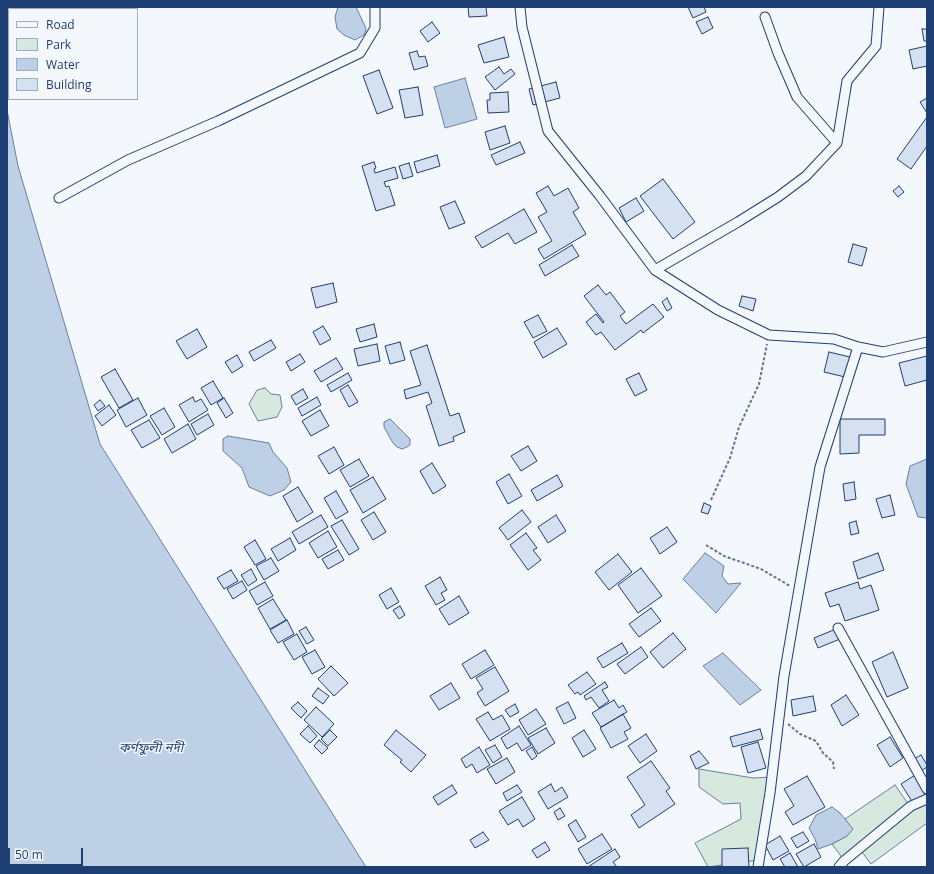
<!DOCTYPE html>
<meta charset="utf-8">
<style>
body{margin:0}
#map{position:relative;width:934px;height:874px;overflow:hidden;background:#f4f7fb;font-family:"Open Sans",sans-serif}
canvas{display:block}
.frame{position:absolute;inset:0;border:8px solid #1d3f73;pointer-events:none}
.legend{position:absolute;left:8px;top:8px;width:130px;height:92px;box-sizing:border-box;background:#f4f7fb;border:1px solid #9eadc5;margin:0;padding:5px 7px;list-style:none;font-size:12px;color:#1d3f73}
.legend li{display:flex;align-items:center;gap:8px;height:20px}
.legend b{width:20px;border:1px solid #9eadc5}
.scale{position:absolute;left:8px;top:848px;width:75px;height:18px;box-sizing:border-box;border:2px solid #1d3f73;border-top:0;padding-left:5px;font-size:12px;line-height:14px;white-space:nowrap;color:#1d3f73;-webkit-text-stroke:3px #f4f7fb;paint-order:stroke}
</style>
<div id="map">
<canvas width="934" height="874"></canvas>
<div class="frame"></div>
<ul class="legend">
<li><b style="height:5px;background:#f4f7fb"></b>Road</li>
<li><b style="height:11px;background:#d7e8df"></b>Park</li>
<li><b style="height:11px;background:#bed0e5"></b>Water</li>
<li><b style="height:11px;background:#d5e0f0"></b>Building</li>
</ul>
<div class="scale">50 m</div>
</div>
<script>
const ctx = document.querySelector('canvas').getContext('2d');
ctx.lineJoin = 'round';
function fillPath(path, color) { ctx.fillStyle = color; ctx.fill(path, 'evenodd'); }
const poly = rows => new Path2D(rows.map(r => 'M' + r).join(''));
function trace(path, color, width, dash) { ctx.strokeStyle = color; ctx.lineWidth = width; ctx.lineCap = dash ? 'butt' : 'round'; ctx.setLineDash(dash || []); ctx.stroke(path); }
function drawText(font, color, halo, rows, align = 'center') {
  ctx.font = font + ' "Open Sans","Noto Sans Bengali",sans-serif'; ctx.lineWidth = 3; ctx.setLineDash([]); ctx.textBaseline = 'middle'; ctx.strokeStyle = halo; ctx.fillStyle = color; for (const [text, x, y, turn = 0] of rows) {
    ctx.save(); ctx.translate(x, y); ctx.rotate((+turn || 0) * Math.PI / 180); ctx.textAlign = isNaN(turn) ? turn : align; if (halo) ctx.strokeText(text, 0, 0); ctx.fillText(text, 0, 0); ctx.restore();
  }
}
const green = poly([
 [265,388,271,394,280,395,282,407,277,417,258,421,249,404,257,390,265,388],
 [699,769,753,778,772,777,759,860,708,867,695,843,741,819,740,803,723,804,699,787,699,769],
 [895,785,911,808,927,798,927,823,871,864,859,848,843,859,832,844,847,836,852,829,845,819,895,785]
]);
const water = poly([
 [338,7,356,7,365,26,366,30,364,35,355,40,344,35,337,29,335,17,338,7],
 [465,78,477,119,445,128,434,87,465,78],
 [7,110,18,166,100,444,366,867,7,867,7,110],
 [390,419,410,439,410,445,407,447,402,449,397,447,393,443,384,427,384,422,390,419],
 [228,436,269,443,273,452,287,468,291,482,284,490,270,496,249,487,242,468,223,451,223,439,228,436],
 [927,459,927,518,918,517,906,484,910,466,927,459],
 [705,553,724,566,722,576,728,584,741,583,716,613,683,579,705,553],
 [723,653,761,690,740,705,703,666,723,653],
 [832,807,840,813,853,829,847,836,832,844,818,849,815,839,809,828,816,815,832,807]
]);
const building = poly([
 [468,7,486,7,487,16,469,17,468,7],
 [688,7,704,7,706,12,693,18,688,7],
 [708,17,713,28,702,34,696,22,708,17],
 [432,22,440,33,428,42,420,31,432,22],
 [922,29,927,29,927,41,924,41,922,29],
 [504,37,509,57,484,63,478,45,504,37],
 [927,46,927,66,913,69,909,50,927,46],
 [417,51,419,57,425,56,428,66,414,70,409,53,417,51],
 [499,67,504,74,511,69,515,74,495,90,485,77,499,67],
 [379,70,393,108,377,114,363,76,379,70],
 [556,82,560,98,533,105,529,89,556,82],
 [418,87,423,115,405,118,399,90,418,87],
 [508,92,509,112,488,113,487,100,490,100,490,93,508,92],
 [927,98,927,113,920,102,927,98],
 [927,117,927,146,911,169,897,159,927,117],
 [505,126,510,143,490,150,485,132,505,126],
 [520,142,525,153,496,165,491,155,520,142],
 [437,155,440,166,417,173,414,162,437,155],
 [374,162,376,168,374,169,375,173,395,167,398,178,384,182,386,187,389,186,395,205,376,211,362,166,374,162],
 [409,163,413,176,403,179,399,166,409,163],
 [663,179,695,222,673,239,640,196,663,179],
 [548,186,554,196,568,188,579,208,573,212,586,234,544,259,538,249,552,241,538,217,547,212,536,193,548,186],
 [899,186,904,192,898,197,893,191,899,186],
 [636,198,644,211,626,222,619,208,636,198],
 [455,201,465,223,449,229,440,207,455,201],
 [524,209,537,232,515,244,508,233,482,248,475,237,524,209],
 [853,244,867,248,862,266,848,262,853,244],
 [572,245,579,256,545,276,539,265,572,245],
 [333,283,337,302,316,308,311,288,333,283],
 [598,285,606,295,610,292,625,312,620,316,626,324,653,304,664,317,643,333,641,330,615,350,601,332,596,335,586,322,596,314,603,323,604,322,584,296,598,285],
 [742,296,756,299,753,311,739,306,742,296],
 [667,298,672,308,667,311,662,302,667,298],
 [538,315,547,331,533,338,524,322,538,315],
 [374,324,377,337,360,342,356,329,374,324],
 [323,326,331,339,320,345,313,332,323,326],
 [557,328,567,344,543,358,534,342,557,328],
 [197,329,207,347,187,359,176,341,197,329],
 [271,340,276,348,254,361,249,352,271,340],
 [400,342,405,360,390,364,385,346,400,342],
 [377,344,380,361,358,366,354,349,377,344],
 [427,345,450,416,459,413,465,432,453,437,454,441,439,446,426,406,432,403,428,392,406,399,404,390,421,385,410,351,427,345],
 [829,352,850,357,845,377,824,372,829,352],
 [300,354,305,362,291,371,286,362,300,354],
 [237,355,243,366,232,373,225,362,237,355],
 [927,356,927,380,905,386,899,363,927,356],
 [336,358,343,369,321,382,314,371,336,358],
 [115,369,133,400,119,408,101,377,115,369],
 [348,373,352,380,331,392,327,385,348,373],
 [639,373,647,390,635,396,626,379,639,373],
 [213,381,223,398,211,405,201,388,213,381],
 [348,385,358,402,349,407,340,390,348,385],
 [303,389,308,398,296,405,291,396,303,389],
 [193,397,195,402,201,399,208,410,189,422,179,405,193,397],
 [317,397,321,405,302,416,298,408,317,397],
 [138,398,147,415,126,427,117,410,138,398],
 [224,398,233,413,226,418,217,403,224,398],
 [100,400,105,406,98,411,94,405,100,400],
 [109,405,116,415,102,426,95,416,109,405],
 [164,408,175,427,162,435,150,416,164,408],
 [320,410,329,426,311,436,302,421,320,410],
 [208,414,214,425,197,435,191,424,208,414],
 [840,419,885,419,885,435,859,435,859,453,840,454,840,419],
 [149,420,160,438,142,448,131,430,149,420],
 [188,424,196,439,172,453,164,439,188,424],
 [528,446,537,461,521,471,511,456,528,446],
 [334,447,344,465,329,474,318,456,334,447],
 [359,459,369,476,350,487,340,470,359,459],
 [432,463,446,486,433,494,420,471,432,463],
 [509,474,522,496,508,504,496,482,509,474],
 [557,475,563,486,537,501,531,490,557,475],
 [373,477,386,499,363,513,350,490,373,477],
 [854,482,856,499,845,501,843,484,854,482],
 [298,487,313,512,297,522,283,496,298,487],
 [336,491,348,512,336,519,324,498,336,491],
 [890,495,895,515,882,518,876,499,890,495],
 [704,503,711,506,708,514,701,512,704,503],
 [522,510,531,522,508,540,499,528,522,510],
 [374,512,386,532,373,540,361,520,374,512],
 [321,515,328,527,299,544,292,532,321,515],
 [556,515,566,531,548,543,538,527,556,515],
 [342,520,359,549,349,555,331,526,342,520],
 [856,521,859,533,851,535,849,523,856,521],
 [667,527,677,542,660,554,650,538,667,527],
 [328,531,337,547,318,558,309,543,328,531],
 [526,533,537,548,533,550,541,560,528,570,510,545,526,533],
 [290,538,296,550,278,561,271,549,290,538],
 [255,540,266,559,255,565,244,547,255,540],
 [338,550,344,560,328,569,322,559,338,550],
 [878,553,884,570,858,579,853,562,878,553],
 [618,554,632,572,609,590,595,572,618,554],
 [271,558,279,571,264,580,256,566,271,558],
 [641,568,662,596,638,613,618,585,641,568],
 [251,569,257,580,248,586,241,575,251,569],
 [231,570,238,581,224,589,217,578,231,570],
 [440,577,447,590,441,593,445,600,436,605,425,586,440,577],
 [242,581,247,590,233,599,227,589,242,581],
 [265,582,273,596,257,605,249,591,265,582],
 [858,582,860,589,871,585,879,610,845,621,839,604,830,607,825,593,858,582],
 [391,588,399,602,387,609,379,595,391,588],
 [459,596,469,613,449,625,439,609,459,596],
 [273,599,286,620,270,629,258,608,273,599],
 [400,606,405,615,399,619,393,610,400,606],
 [651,608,661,621,639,637,629,624,651,608],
 [287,620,294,634,278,643,270,630,287,620],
 [306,627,314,640,307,644,299,631,306,627],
 [836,629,840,639,818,648,814,638,836,629],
 [673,633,686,649,663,668,650,652,673,633],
 [297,634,307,652,294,660,283,642,297,634],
 [622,643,628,653,603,668,597,658,622,643],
 [641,647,648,657,625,674,617,664,641,647],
 [315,650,325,667,312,674,302,657,315,650],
 [485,650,494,665,471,679,462,664,485,650],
 [893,652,908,688,887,697,872,662,893,652],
 [331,666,348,683,334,696,318,679,331,666],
 [495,667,509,691,485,706,477,693,483,689,476,678,495,667],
 [587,672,596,684,580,695,578,692,575,694,568,685,587,672],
 [605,682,608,687,602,690,609,701,599,708,591,697,586,700,584,696,605,682],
 [451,683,460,698,439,710,430,696,451,683],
 [318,688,329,696,323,704,312,696,318,688],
 [846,695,859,715,842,726,831,705,846,695],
 [813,696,816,711,793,716,791,700,813,696],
 [614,700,619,708,623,705,627,712,601,727,592,713,614,700],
 [298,702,307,711,301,718,291,708,298,702],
 [568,702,576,718,564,724,556,708,568,702],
 [515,704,519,712,510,717,505,710,515,704],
 [316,707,334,724,322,737,304,720,316,707],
 [536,709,546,724,528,735,519,720,536,709],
 [488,712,493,720,502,715,510,729,490,741,476,719,488,712],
 [623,714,631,728,624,732,628,739,611,748,600,728,623,714],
 [308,726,317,736,310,743,300,734,308,726],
 [519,726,531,745,522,751,517,743,507,749,501,738,519,726],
 [546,728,555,743,538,754,528,738,546,728],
 [760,729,763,739,733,747,730,737,760,729],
 [330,730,337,737,328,746,321,739,330,730],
 [396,730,426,755,411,772,400,762,402,760,384,745,396,730],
 [584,730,596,749,583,757,572,738,584,730],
 [646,734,657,751,640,763,628,746,646,734],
 [890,737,903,758,890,767,877,745,890,737],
 [319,740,328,748,322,754,314,746,319,740],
 [758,742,766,768,748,773,741,747,758,742],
 [495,745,502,757,493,763,485,750,495,745],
 [479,747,490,765,477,773,472,764,466,768,461,759,479,747],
 [532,747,537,756,532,760,526,751,532,747],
 [699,751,709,763,696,769,690,756,699,751],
 [921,755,927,765,927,767,921,771,914,759,921,755],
 [507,758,515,772,496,784,487,769,507,758],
 [651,761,670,788,666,791,675,804,639,828,631,815,645,805,627,777,651,761],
 [915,775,927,794,913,803,901,784,915,775],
 [807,776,825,807,793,825,785,812,794,806,784,789,807,776],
 [551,784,555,792,562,787,568,797,548,809,538,792,551,784],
 [452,785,457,793,438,805,433,797,452,785],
 [517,785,522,792,507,801,503,793,517,785],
 [522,797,535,819,523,827,518,819,508,825,499,811,522,797],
 [560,808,565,816,558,820,554,812,560,808],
 [576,820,586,837,578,842,568,825,576,820],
 [483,832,489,840,475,848,470,840,483,832],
 [803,832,809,841,797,848,791,838,803,832],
 [602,834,612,849,587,864,578,849,602,834],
 [780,836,789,851,773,860,765,845,780,836],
 [545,842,550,850,537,858,532,850,545,842],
 [814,844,821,857,804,867,796,854,814,844],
 [748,848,749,867,722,867,722,849,748,848],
 [615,849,620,857,613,862,617,867,588,867,615,849],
 [790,853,798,867,785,867,780,859,790,853]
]);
const path = poly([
 [711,500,730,458,739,427,759,384,767,344],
 [706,545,724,556,761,569,790,586],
 [788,724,800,734,816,741,823,753,833,762,834,769]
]);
const minor = poly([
 [520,7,522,27,548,131,600,196,655,270,718,310,769,335,834,339,858,347],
 [765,17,778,53,797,97,837,143],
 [59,198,128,160,218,121,360,53,375,28,375,7],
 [655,270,738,222,778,197,806,176,837,143,847,81,876,46,879,7],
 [838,628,927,789],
 [758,867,770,793,784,676,820,467,858,347,883,352,927,342],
 [839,867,844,861,911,806,927,799]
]);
const waterNames = [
 ["কর্ণফুলী নদী",151,748]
];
fillPath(green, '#d7e8df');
trace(green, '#687fa3', 1);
fillPath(water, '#bed0e5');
trace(water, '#687fa3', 1);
fillPath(building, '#d5e0f0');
trace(building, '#1d3f73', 1);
trace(minor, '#1d3f73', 11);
trace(path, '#5e769c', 2, [3, 2]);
trace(minor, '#f4f7fb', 9);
drawText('italic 13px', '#1d3f73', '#f4f7fb', waterNames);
</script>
